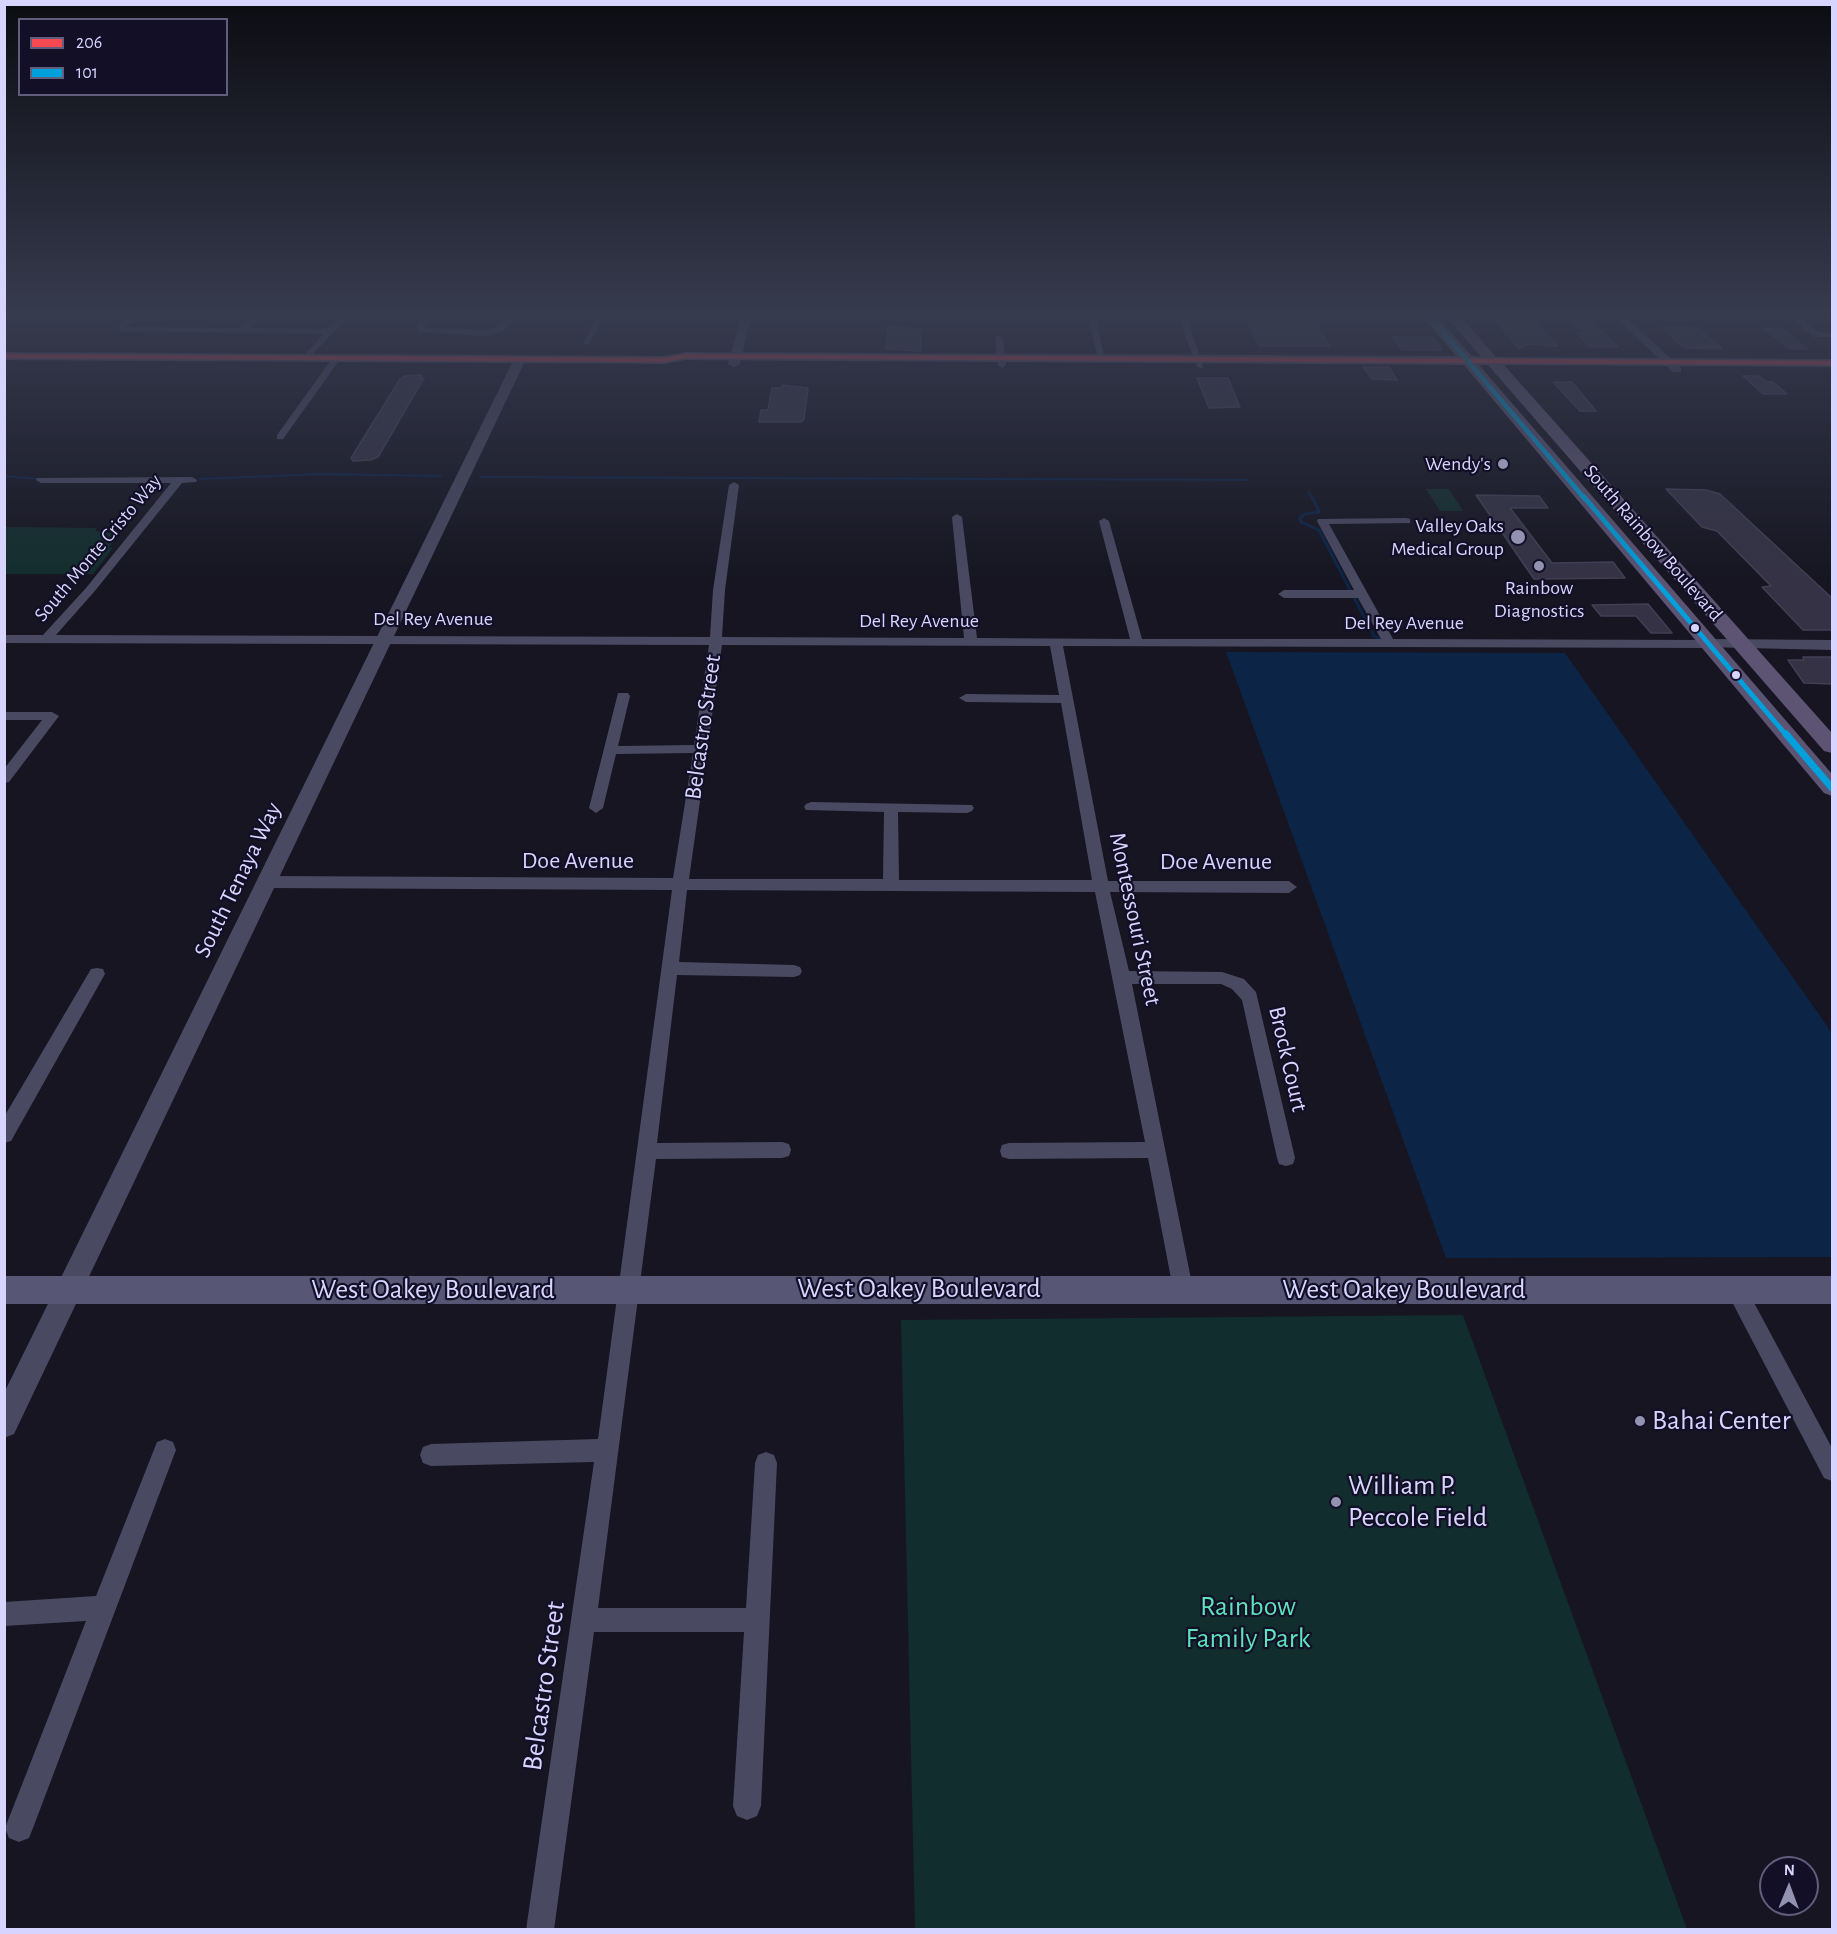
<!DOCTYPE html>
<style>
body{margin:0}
#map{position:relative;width:1837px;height:1934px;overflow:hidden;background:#161521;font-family:"Alegreya Sans",sans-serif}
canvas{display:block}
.frame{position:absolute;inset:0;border:6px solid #d7d5ff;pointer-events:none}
.legend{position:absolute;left:18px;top:18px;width:210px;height:78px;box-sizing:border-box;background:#120f27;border:2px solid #615e7d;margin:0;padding:8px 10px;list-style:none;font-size:18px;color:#d7d5ff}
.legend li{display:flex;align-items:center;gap:12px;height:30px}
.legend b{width:30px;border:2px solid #615e7d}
.north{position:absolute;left:1759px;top:1856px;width:60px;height:60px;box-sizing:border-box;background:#120f27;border:2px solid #615e7d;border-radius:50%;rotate:1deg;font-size:16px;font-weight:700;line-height:24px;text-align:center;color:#d7d5ff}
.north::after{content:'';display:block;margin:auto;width:21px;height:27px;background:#9392b1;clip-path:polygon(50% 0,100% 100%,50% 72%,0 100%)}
</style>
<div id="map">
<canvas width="1837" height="1934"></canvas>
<div class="frame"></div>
<ul class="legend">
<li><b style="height:8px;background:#f54850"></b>206</li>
<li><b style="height:8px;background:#00a0dc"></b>101</li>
</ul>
<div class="north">N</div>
</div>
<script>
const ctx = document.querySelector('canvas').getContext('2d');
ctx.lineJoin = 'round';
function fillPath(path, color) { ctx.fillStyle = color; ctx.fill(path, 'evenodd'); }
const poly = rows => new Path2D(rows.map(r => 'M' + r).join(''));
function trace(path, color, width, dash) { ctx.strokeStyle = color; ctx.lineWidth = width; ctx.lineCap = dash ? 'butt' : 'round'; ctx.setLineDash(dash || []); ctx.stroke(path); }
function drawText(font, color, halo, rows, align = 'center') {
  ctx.font = font + ' "Alegreya Sans",sans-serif'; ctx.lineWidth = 4.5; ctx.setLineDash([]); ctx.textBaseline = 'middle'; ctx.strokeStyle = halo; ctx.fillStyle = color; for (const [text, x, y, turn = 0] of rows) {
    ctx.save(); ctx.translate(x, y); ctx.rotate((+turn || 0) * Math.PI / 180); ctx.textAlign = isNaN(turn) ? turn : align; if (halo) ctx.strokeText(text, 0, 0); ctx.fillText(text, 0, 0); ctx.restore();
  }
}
const green = poly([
 [1426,489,1449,489,1463,511,1440,511],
 [5,527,97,528,95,531,120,534,109,547,112,548,110,552,93,574,5,574],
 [1463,1315,1687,1929,915,1929,901,1320]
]);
const water = poly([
 [1226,652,1565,653,1832,1033,1832,1257,1446,1258]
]);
const streamFar1 = poly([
 [4,476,39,479],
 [480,477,1248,480],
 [200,479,320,474,441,476],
 [1309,492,1312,499]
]);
const stream = poly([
 [1312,497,1319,511],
 [1319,512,1305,514,1300,518,1301,522,1319,530,1374,636,1379,639]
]);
const building = poly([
 [1244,313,1311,313,1330,346,1259,346,1244,313],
 [1489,313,1520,313,1529,323,1537,323,1558,346,1527,344,1519,349,1489,313],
 [1565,313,1585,313,1618,347,1590,347,1576,333,1584,333,1565,313],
 [888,326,921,329,921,351,886,349,888,326],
 [1661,327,1698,328,1722,349,1684,348,1661,327],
 [1763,328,1781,328,1808,349,1789,349,1763,328],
 [1393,337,1433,337,1442,350,1402,350,1393,337],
 [1363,367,1389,367,1397,380,1372,379,1363,367],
 [422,375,420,378,424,378,378,457,370,460,353,461,351,458,400,379,404,376,422,375],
 [1743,376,1759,376,1766,382,1773,382,1787,394,1763,394,1743,376],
 [1197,378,1228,378,1240,407,1209,408,1197,378],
 [1553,382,1572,382,1596,411,1580,411,1553,382],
 [783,385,808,388,804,419,801,422,759,422,761,410,768,410,772,388,782,388,783,385],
 [1666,489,1706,490,1720,494,1833,599,1833,630,1803,630,1762,587,1771,586,1717,531,1702,527,1666,489],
 [1476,495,1539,496,1548,508,1510,508,1552,563,1613,562,1625,578,1534,579,1476,495],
 [1648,604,1672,633,1651,633,1636,616,1601,616,1592,605,1648,604],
 [1803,657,1833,657,1833,684,1804,683,1788,660,1804,660,1803,657]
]);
const minor = poly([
 [133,313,143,313,127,327,240,328,255,313,264,313,249,328,328,329,343,313,352,313,306,361,302,358,323,334,120,331,119,324,133,313],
 [426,313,435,313,425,328,488,330,498,327,509,313,517,313,504,331,488,336,419,332,416,327,426,313],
 [602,313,612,313,603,320,589,344,583,344,596,318,602,313],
 [1087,313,1095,313,1105,361,1098,359,1087,313],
 [1177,313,1185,313,1204,369,1197,367,1177,313],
 [1817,313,1813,316,1799,316,1819,332,1832,333,1832,337,1814,337,1789,316,1617,316,1613,314,1817,313],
 [999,335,1003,338,1006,365,1002,368,998,365,995,338,999,335],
 [334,356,341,358,283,439,277,439,277,435,334,356],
 [192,477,197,480,196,482,182,483,94,592,56,635,710,637,713,590,729,485,734,482,739,485,725,590,722,637,964,638,952,517,957,514,962,517,977,638,1130,639,1099,521,1104,518,1109,521,1142,639,1381,639,1358,598,1284,598,1278,594,1284,590,1354,590,1317,521,1318,519,1406,518,1410,519,1410,523,1329,524,1393,639,1709,640,1715,644,1709,648,1063,646,1108,881,1289,881,1297,887,1289,893,1110,892,1129,971,1222,972,1244,979,1256,992,1295,1158,1293,1164,1286,1166,1279,1164,1277,1158,1242,1000,1232,989,1221,984,1132,984,1193,1289,1190,1296,1183,1299,1176,1296,1173,1289,1148,1158,1009,1159,1002,1157,1000,1151,1002,1145,1009,1143,1145,1142,1095,892,687,890,679,962,794,965,800,967,802,971,800,975,794,977,677,975,657,1143,782,1142,789,1144,791,1150,789,1156,782,1158,656,1159,598,1608,746,1608,755,1463,758,1455,766,1452,774,1455,777,1463,761,1806,757,1816,747,1820,737,1816,733,1806,744,1632,594,1632,554,1930,526,1930,594,1462,431,1466,423,1463,420,1455,423,1447,431,1444,598,1439,672,890,265,888,257,882,265,876,673,878,693,753,616,754,603,808,596,813,589,808,618,693,628,693,630,696,618,746,694,745,709,645,4,643,4,635,43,635,86,588,171,483,41,483,36,480,37,478,192,477],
 [722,645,1050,646,1059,695,966,694,959,698,966,702,1061,703,1092,880,899,880,898,812,967,813,972,811,974,808,972,805,811,802,806,804,804,807,806,810,884,812,883,879,689,879,722,645],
 [4,712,52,712,59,716,9,782,4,783,4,769,42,720,4,720,4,712],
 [97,968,103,969,105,974,11,1141,4,1143,4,1117,91,969,97,968],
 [1737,1281,1744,1284,1832,1448,1832,1481,1824,1478,1730,1298,1727,1291,1730,1284,1737,1281],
 [165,1439,173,1442,176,1450,33,1828,29,1838,19,1842,9,1838,5,1828,86,1621,4,1626,4,1602,96,1596,157,1442,165,1439]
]);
const tertiary = poly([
 [742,313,752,313,740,364,734,367,728,364,742,313],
 [1611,313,1622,313,1681,368,1681,372,1673,372,1611,313],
 [520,356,526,359,14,1434,4,1438,4,1393,514,359,520,356],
 [1709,639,1832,640,1832,650,1703,647,1701,644,1709,639]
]);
const secondary = poly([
 [4,1276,1832,1276,1832,1304,4,1304,4,1276]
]);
const primary = poly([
 [1420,313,1434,313,1472,356,1481,357,1443,313,1458,313,1496,357,1832,359,1832,367,1504,365,1832,733,1832,753,1824,751,1488,365,1479,365,1832,774,1832,796,1824,793,1464,365,685,360,664,364,4,360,4,352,664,356,685,352,1456,356,1420,313]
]);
const bus1 = poly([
 [4,356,664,360,685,356,1832,363]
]);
const bus2Far2 = poly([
 [1427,313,1585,499]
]);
const bus2Far1 = poly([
 [1584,497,1787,736]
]);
const bus2 = poly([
 [1786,734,1832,788]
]);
const markers = [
 [1503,464,6,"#9392b1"],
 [1518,537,8,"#9392b1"],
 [1539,566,6,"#9392b1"],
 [1695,628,5,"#d7d5ff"],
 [1736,675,5,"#d7d5ff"],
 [1640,1421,6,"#9392b1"],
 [1336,1502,6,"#9392b1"]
];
const farPoinames = [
 ["Wendy's",1491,464],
 ["Valley Oaks",1504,526],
 ["Medical Group",1504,549],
 ["Rainbow",1539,588,"center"],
 ["Diagnostics",1539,611,"center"]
];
const farStreetnames = [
 ["South Rainbow Boulevard",1653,543,49],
 ["South Monte Cristo Way",98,548,-50],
 ["Del Rey Avenue",433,619],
 ["Del Rey Avenue",919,621],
 ["Del Rey Avenue",1404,623]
];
const streetNames = [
 ["Belcastro Street",703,727,-82],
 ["Doe Avenue",578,861],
 ["Doe Avenue",1216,862],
 ["South Tenaya Way",238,880,-64],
 ["Montessouri Street",1135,919,78],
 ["Brock Court",1288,1059,77]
];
const nearStreetnames = [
 ["West Oakey Boulevard",919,1289],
 ["West Oakey Boulevard",433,1290],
 ["West Oakey Boulevard",1404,1290],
 ["Belcastro Street",544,1686,-82]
];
const nearPoinames = [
 ["Bahai Center",1652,1421],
 ["William P.",1348,1486],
 ["Peccole Field",1348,1518]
];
const nearParknames = [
 ["Rainbow",1248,1607],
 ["Family Park",1248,1639]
];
fillPath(green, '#122d2d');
fillPath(water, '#0c2446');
trace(streamFar1, '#0c2446', 2);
trace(stream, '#0c2446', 3);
fillPath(building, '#343244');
trace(building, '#423f55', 1.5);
fillPath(minor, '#494962');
fillPath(tertiary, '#494962');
fillPath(secondary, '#575675');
fillPath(primary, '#5d5373');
trace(bus1, '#f54850', 4.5);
trace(bus2Far2, '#00a0dc', 4.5);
trace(bus2Far1, '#00a0dc', 5);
trace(bus2, '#00a0dc', 7);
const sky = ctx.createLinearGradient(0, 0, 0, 584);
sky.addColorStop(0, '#0c0c12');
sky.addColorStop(0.54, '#363b4e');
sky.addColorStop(1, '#363b4e00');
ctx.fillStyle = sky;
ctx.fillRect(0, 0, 1837, 584);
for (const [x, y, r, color] of markers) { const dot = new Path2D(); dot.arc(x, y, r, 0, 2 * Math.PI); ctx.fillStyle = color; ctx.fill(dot); trace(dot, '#120f27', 2); }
drawText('20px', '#d7d5ff', '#120f27', farPoinames, 'right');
drawText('20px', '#d7d5ff', '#120f27', farStreetnames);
drawText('24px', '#d7d5ff', '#120f27', streetNames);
drawText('28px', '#d7d5ff', '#120f27', nearStreetnames);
drawText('28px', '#d7d5ff', '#120f27', nearPoinames, 'left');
drawText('28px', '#5ce3bb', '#120f27', nearParknames);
</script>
